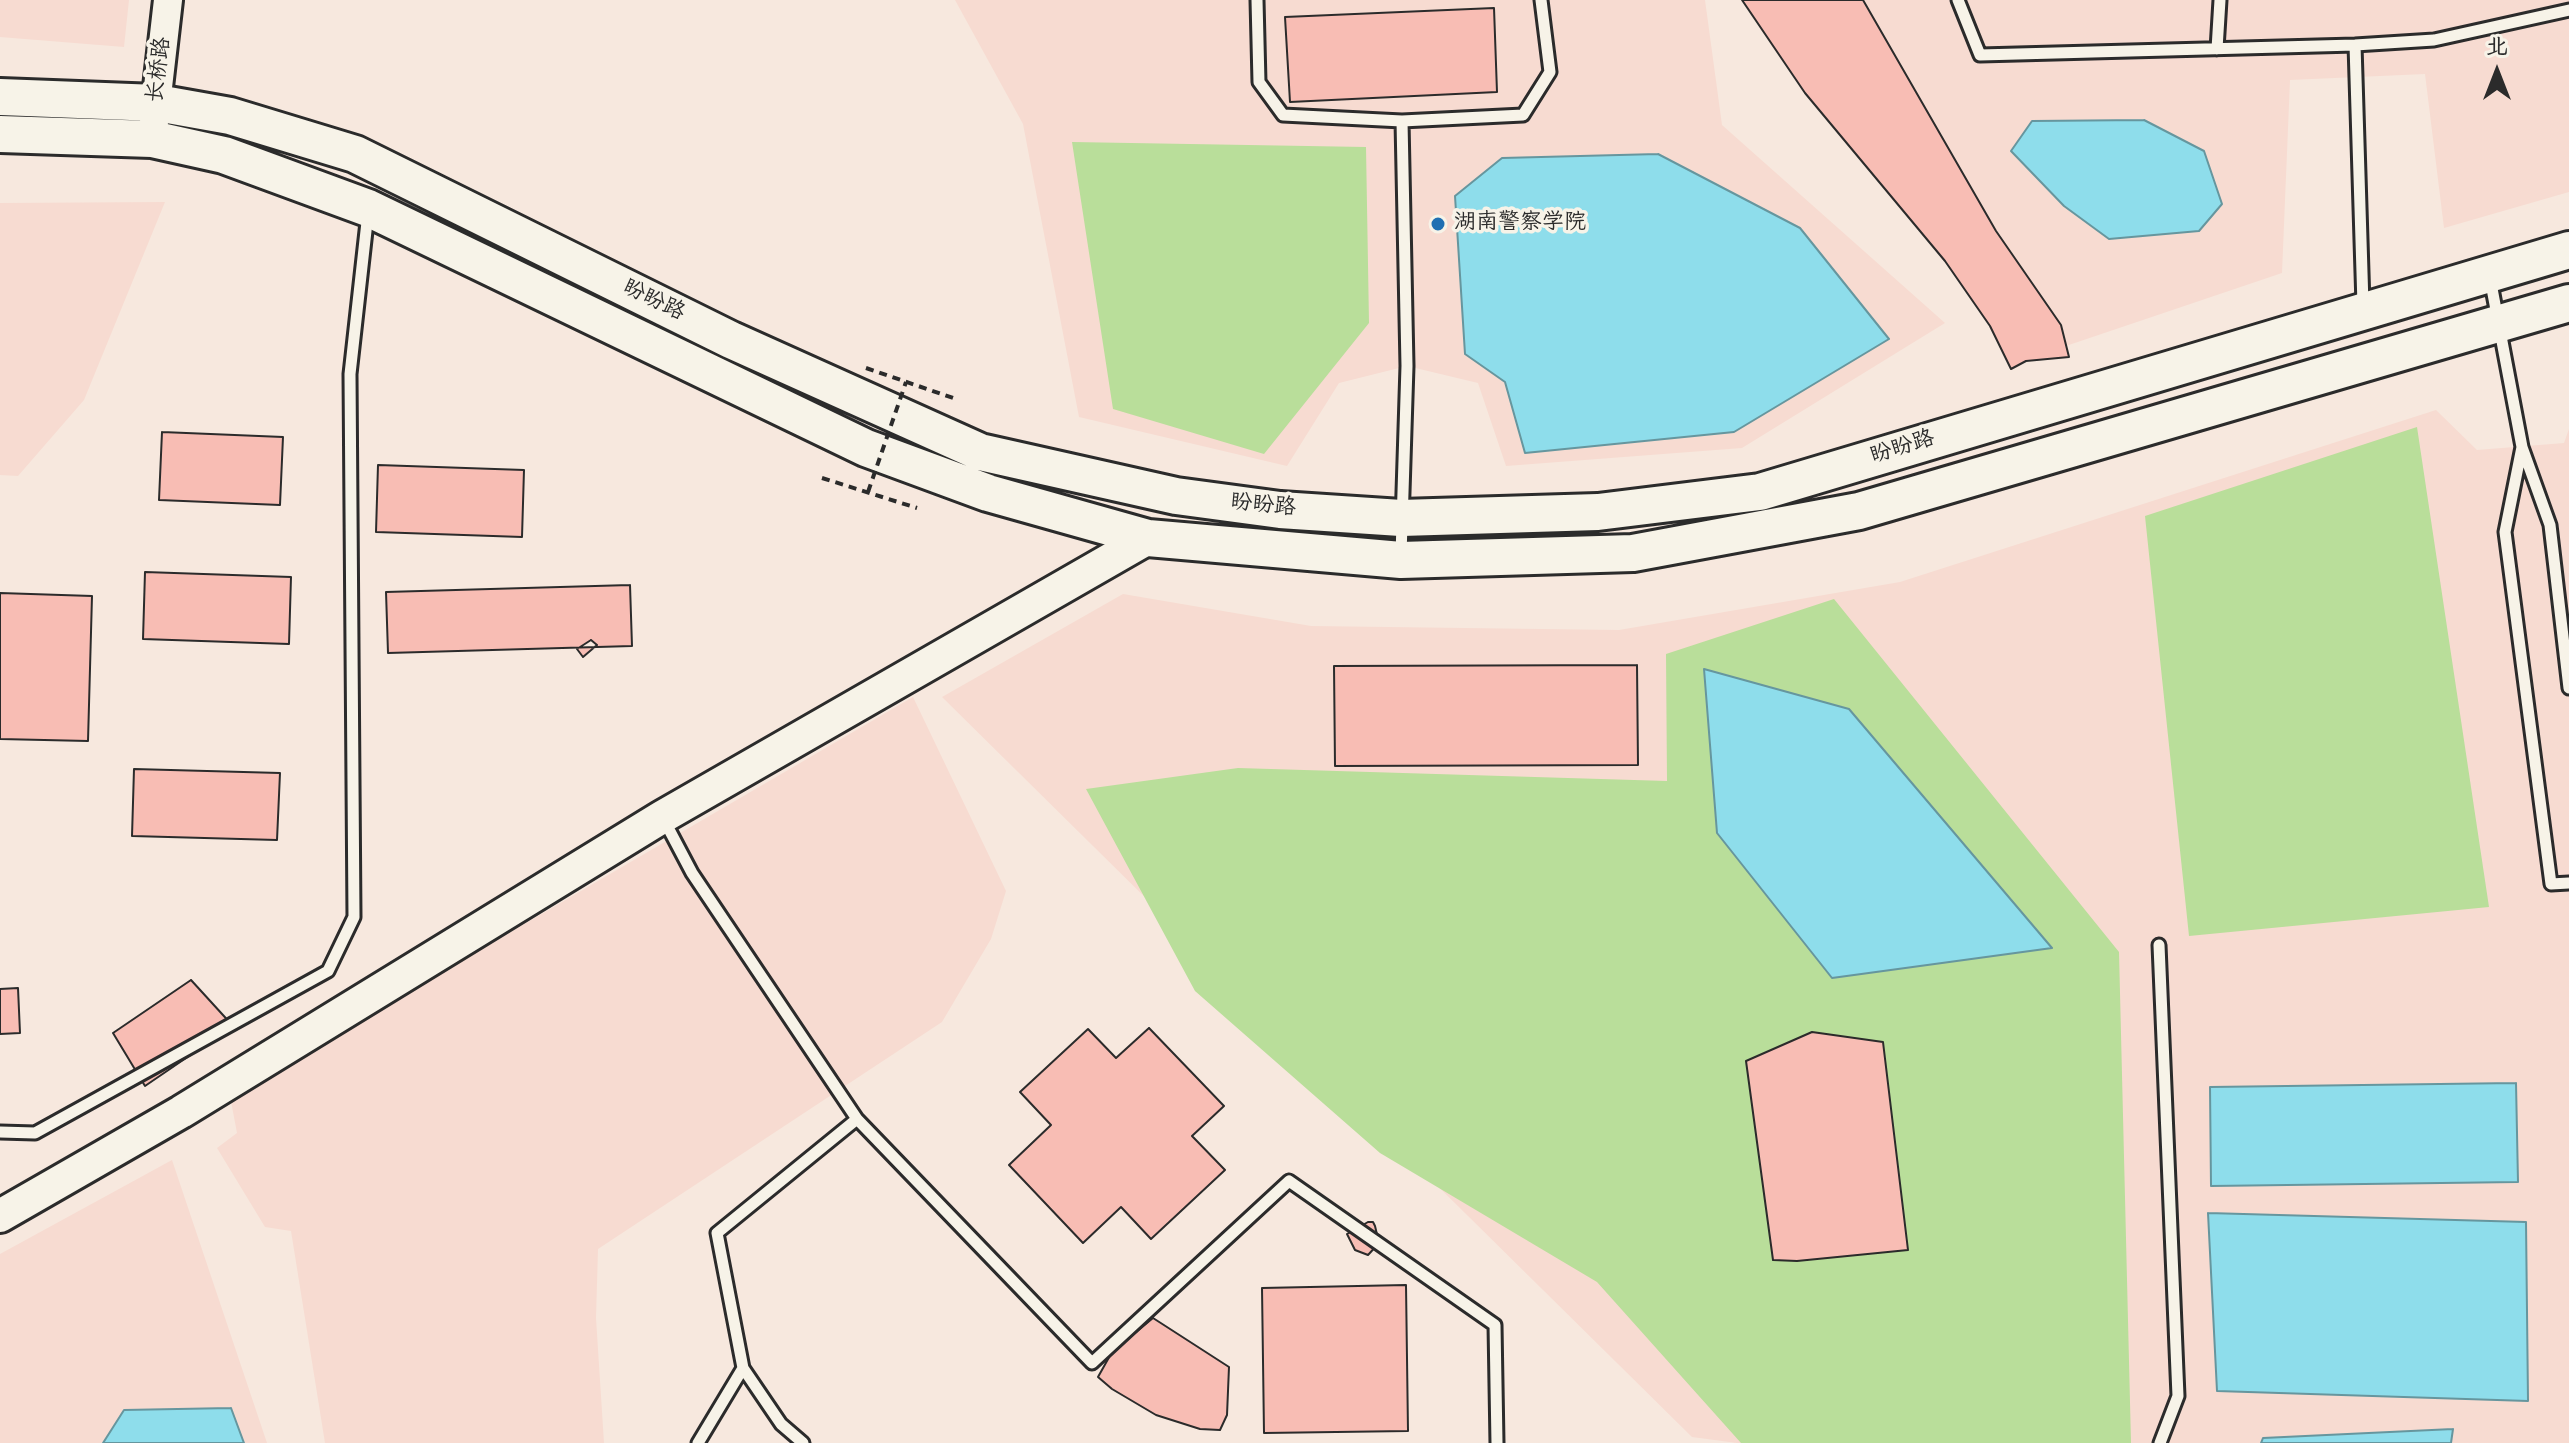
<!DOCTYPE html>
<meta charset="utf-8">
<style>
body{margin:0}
#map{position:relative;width:2569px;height:1443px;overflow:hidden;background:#f7e8de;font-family:Kalam,"LXGW WenKai TC",sans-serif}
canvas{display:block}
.north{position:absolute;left:2457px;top:32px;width:80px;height:80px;-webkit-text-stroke:6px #f7f3e8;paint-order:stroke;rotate:0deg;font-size:22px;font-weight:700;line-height:32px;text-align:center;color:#2b2b2b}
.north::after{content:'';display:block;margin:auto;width:28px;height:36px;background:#2b2b2b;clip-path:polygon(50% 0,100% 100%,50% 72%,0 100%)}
</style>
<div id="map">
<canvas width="2569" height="1443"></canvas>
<div class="north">北</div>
</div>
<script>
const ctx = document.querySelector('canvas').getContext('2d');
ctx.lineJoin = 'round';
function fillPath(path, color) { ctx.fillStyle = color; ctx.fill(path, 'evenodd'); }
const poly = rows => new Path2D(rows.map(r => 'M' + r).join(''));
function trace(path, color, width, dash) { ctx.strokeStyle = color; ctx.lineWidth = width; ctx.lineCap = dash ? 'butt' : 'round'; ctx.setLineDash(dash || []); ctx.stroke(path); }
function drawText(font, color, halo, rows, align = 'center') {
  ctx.font = font + ' Kalam,"LXGW WenKai TC",sans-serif'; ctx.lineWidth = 7; ctx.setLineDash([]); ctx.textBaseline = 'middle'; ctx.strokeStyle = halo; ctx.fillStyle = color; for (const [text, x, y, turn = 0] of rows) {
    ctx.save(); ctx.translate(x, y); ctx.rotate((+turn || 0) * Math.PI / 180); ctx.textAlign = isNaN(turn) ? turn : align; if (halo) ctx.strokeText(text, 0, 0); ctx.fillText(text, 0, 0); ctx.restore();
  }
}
const built = poly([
 [0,0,129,0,124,47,0,37],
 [955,0,1705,0,1722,125,1945,323,1742,448,1506,466,1478,383,1407,366,1339,383,1287,466,1079,417,1023,124],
 [1851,0,2569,0,2569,192,2444,228,2425,74,2290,80,2282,273,2057,349],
 [165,202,84,400,18,476,0,475,0,203],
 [2436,410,2477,450,2564,443,2569,429,2569,1443,1737,1443,1692,1437,942,697,1123,594,1311,626,1619,630,1900,582],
 [913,697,1006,891,991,939,942,1022,598,1249,596,1318,604,1443,325,1443,291,1231,265,1227,217,1148,237,1133,230,1096],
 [172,1160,267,1443,0,1443,0,1254]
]);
const green = poly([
 [1072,142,1366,147,1369,323,1264,454,1113,409],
 [2417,427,2489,907,2189,936,2145,516],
 [1834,599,2119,952,2131,1443,1741,1443,1597,1282,1380,1153,1195,991,1086,789,1238,768,1667,781,1666,654]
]);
const water = poly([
 [2144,120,2204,151,2222,204,2199,231,2109,239,2064,206,2011,151,2032,121,2144,120],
 [1658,154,1800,228,1889,339,1734,432,1525,453,1505,382,1465,354,1455,196,1502,158,1658,154],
 [1704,669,1849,709,2052,948,1832,978,1717,833,1704,669],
 [2516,1083,2518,1182,2211,1186,2210,1087,2516,1083],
 [2208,1213,2526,1222,2528,1401,2217,1391,2208,1213],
 [231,1408,244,1443,103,1443,124,1410,231,1408],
 [2453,1429,2451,1443,2261,1443,2263,1438,2453,1429]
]);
const building = poly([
 [1742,0,1863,0,1996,231,2061,325,2069,357,2026,361,2011,369,1990,326,1945,261,1805,93,1742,0],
 [1494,8,1497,92,1290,102,1285,17,1494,8],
 [162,432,283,437,280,505,159,500,162,432],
 [378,465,524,470,522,537,376,532,378,465],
 [145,572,291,577,289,644,143,639,145,572],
 [630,585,632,646,388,653,386,592,630,585],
 [0,593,92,596,88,741,0,739,0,593],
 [591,640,597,645,583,657,577,649,591,640],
 [1637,665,1638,765,1335,766,1334,666,1637,665],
 [134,769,280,773,277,840,132,836,134,769],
 [191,980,233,1026,145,1086,113,1033,191,980],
 [18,988,20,1033,0,1034,0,989,18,988],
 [1149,1028,1224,1106,1192,1136,1225,1170,1151,1239,1121,1207,1083,1243,1009,1165,1051,1125,1020,1092,1088,1029,1116,1058,1149,1028],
 [1812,1032,1883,1042,1908,1250,1797,1261,1773,1260,1746,1061,1812,1032],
 [1368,1222,1373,1222,1375,1226,1379,1243,1368,1255,1355,1250,1347,1234,1368,1222],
 [1406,1285,1408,1431,1264,1433,1262,1288,1406,1285],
 [1153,1318,1229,1367,1227,1415,1220,1430,1200,1429,1156,1415,1112,1389,1098,1377,1112,1352,1153,1318]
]);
const path = poly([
 [866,368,956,399],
 [822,478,917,508]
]);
const service = poly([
 [1257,0,1259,82,1283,115,1402,121,1523,115,1550,72,1541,0],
 [1958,0,1980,55,2355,45,2434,40,2569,10],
 [2355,45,2363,305],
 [2217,49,2220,0],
 [2490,278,2522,447,2550,525,2569,688],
 [2522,447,2505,532,2551,884,2569,883],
 [1401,555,1407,366,1402,121],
 [663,818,692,873,857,1119,1092,1363,1289,1181,1495,1325,1497,1443],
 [2159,945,2178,1396,2160,1443],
 [0,1132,35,1133,328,971,354,917,350,374,368,213],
 [698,1443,743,1368],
 [803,1443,781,1424,743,1368,717,1233,857,1119]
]);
const tertiary = poly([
 [154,122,168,0]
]);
const secondary = poly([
 [0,1216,181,1112,662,817,1148,538]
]);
const primary = poly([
 [0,97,157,103,230,116,355,154,731,340,980,452,1176,496,1280,510,1401,518,1598,512,1760,492,2569,250],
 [0,134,152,139,224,155,368,208,866,448,988,493,1148,538,1401,560,1633,553,1859,511,2569,303]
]);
const pathBridge = poly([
 [868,492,906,382]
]);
const markers = [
 [1438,224,8,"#1f6fb2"]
];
const streetNames = [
 ["长桥路",161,70,-83],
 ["盼盼路",653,302,26],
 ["盼盼路",1903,449,-17],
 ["盼盼路",1263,507,6]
];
const poiNames = [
 ["湖南警察学院",1454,224]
];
fillPath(built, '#f7dbd1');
fillPath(green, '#b9de9a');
fillPath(water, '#8eddeb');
trace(water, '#66969e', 2);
fillPath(building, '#f8bdb4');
trace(building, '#2b2b2b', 2);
trace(service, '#2b2b2b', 17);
trace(tertiary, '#2b2b2b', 34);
trace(secondary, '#2b2b2b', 38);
trace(primary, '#2b2b2b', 42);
trace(path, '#2b2b2b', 4, [8, 6]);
trace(service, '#f7f3e8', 11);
trace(tertiary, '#f7f3e8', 28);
trace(secondary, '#f7f3e8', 32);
trace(primary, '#f7f3e8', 36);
trace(pathBridge, '#2b2b2b', 4, [8, 6]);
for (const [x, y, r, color] of markers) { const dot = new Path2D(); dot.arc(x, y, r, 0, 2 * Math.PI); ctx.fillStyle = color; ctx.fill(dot); trace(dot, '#f7f3e8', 3); }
drawText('22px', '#2b2b2b', '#f7f3e8', streetNames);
drawText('22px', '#2b2b2b', '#f7f3e8', poiNames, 'left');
</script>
